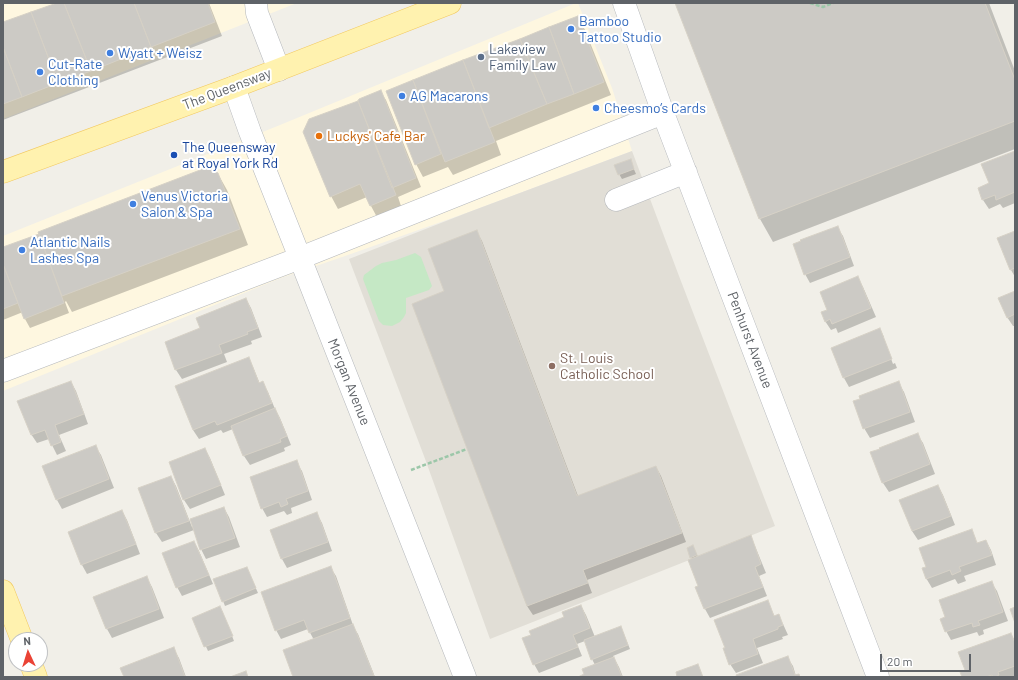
<!DOCTYPE html>
<meta charset="utf-8">
<style>
body{margin:0}
#map{position:relative;width:1018px;height:680px;overflow:hidden;background:#f1efe8;font-family:Barlow,sans-serif}
canvas{display:block}
.frame{position:absolute;inset:0;border:4px solid #5f6368;pointer-events:none}
.north{position:absolute;left:8px;top:632px;width:40px;height:40px;box-sizing:border-box;background:#fff;border:1px solid #bfc1c3;border-radius:50%;rotate:356deg;font-size:11px;font-weight:700;line-height:16px;text-align:center;color:#5f6368}
.north::after{content:'';display:block;margin:auto;width:14px;height:18px;background:#ea4335;clip-path:polygon(50% 0,100% 100%,50% 72%,0 100%)}
.scale{position:absolute;left:880px;top:654px;width:91px;height:18px;box-sizing:border-box;border:2px solid #5f6368;border-top:0;padding-left:5px;font-size:12px;line-height:14px;white-space:nowrap;color:#5f6368;-webkit-text-stroke:3px #fff;paint-order:stroke}
</style>
<div id="map">
<canvas width="1018" height="680"></canvas>
<div class="frame"></div>
<div class="north">N</div>
<div class="scale">20 m</div>
</div>
<script>
const ctx = document.querySelector('canvas').getContext('2d');
ctx.lineJoin = 'round';
function fillPath(path, color) { ctx.fillStyle = color; ctx.fill(path, 'evenodd'); }
const poly = rows => new Path2D(rows.map(r => 'M' + r).join(''));
function trace(path, color, width, dash) { ctx.strokeStyle = color; ctx.lineWidth = width; ctx.lineCap = dash ? 'butt' : 'round'; ctx.setLineDash(dash || []); ctx.stroke(path); }
function drawText(font, color, halo, rows, align = 'center') {
  ctx.font = font + ' Barlow,sans-serif'; ctx.lineWidth = 4; ctx.setLineDash([]); ctx.textBaseline = 'middle'; ctx.strokeStyle = halo; ctx.fillStyle = color; for (const [text, x, y, turn = 0] of rows) {
    ctx.save(); ctx.translate(x, y); ctx.rotate((+turn || 0) * Math.PI / 180); ctx.textAlign = isNaN(turn) ? turn : align; if (halo) ctx.strokeText(text, 0, 0); ctx.fillText(text, 0, 0); ctx.restore();
  }
}
const commercial = poly([
 [3,3,297,3,3,119],
 [576,3,578,3,612,88,632,151,469,212,348,255,281,278,3,391,3,236,280,125]
]);
const education = poly([
 [632,151,679,276,775,526,490,639,424,456,349,259,469,212]
]);
const green = poly([
 [415,253,421,257,432,286,429,290,406,298,406,313,404,317,400,322,392,326,383,325,379,321,363,279,364,275,376,266,382,263,396,260]
]);
const shadow = poly([
 [60,3,209,3,222,36,3,120,3,23],
 [676,3,989,3,1015,71,1015,149,773,242,760,219],
 [578,17,585,30,611,95,496,141,501,155,453,175,448,167,423,177,416,164,387,91],
 [380,91,386,100,421,187,398,197,402,209,378,219,371,206,367,197,338,209,331,196,359,102],
 [1015,152,1015,203,1003,208,1000,204,989,209,983,200,979,188,990,183],
 [630,160,636,174,622,179,619,174],
 [218,174,227,190,248,245,72,312,66,301,65,302,69,313,30,328,25,319,23,312,3,320,3,248,40,234],
 [837,227,843,236,854,266,810,283,805,274],
 [477,232,482,241,578,496,656,467,661,476,686,542,587,580,592,593,533,615,527,606,413,304,445,292],
 [1015,232,1015,277,1011,270,998,239],
 [858,278,863,287,876,317,838,333,836,328,831,330,825,321,828,310],
 [1015,292,1015,326,1013,326,1007,317],
 [246,299,251,308,262,337,251,341,252,344,224,354,227,362,182,379,176,370,166,342,201,329],
 [880,329,884,337,883,337,893,364,895,363,897,368,849,387,844,378,832,348],
 [248,358,253,367,260,384,263,383,268,392,275,409,280,418,291,445,284,448,285,451,250,465,244,456,233,429,223,433,221,430,199,439,193,430],
 [71,382,76,391,88,424,59,435,66,451,57,455,49,439,37,443,31,434],
 [898,382,904,392,915,422,870,438,864,428],
 [917,434,923,443,935,474,889,492,883,483,872,453],
 [95,446,101,455,114,488,62,509,57,500],
 [205,449,210,458,225,495,190,509,184,500,170,462],
 [296,462,302,471,312,500,291,508,292,513,287,515,284,511,267,517,262,508],
 [171,477,176,486,192,527,224,508,229,517,240,547,206,559,201,549,194,530,162,542,156,533,139,489],
 [938,486,943,495,955,525,918,540,912,531],
 [122,511,127,520,140,554,87,574,82,565,69,532],
 [317,514,322,523,332,551,287,568,282,559,271,530],
 [971,530,976,539,974,539,980,548,976,539,978,544,986,541,991,550,996,565,964,576,966,581,958,584,955,579,932,588,926,578,927,568],
 [750,537,755,546,766,573,759,576,767,596,710,618,705,609,696,587,699,586,691,557,693,546,698,557],
 [194,542,199,551,213,584,182,596,177,587],
 [330,567,336,576,354,628,358,634,375,677,294,677,284,651,314,640,308,629,281,639,276,630],
 [247,568,258,593,225,606,223,601],
 [147,578,152,587,164,618,112,638,107,629],
 [991,582,997,591,1008,621,983,630,984,634,979,636,977,632,951,640,946,631,946,617],
 [767,601,775,617,778,615,783,624,788,635,782,637,783,639,757,648,763,663,736,673,730,664],
 [581,606,586,615,595,637,621,627,630,649,613,656,619,667,623,677,581,677,595,665,592,659,585,641,577,644,582,656,539,673,534,664,532,636,565,617],
 [222,611,234,641,208,651,193,618],
 [1011,634,1015,641,1015,677,963,677,966,671],
 [173,648,179,658,186,677,125,677],
 [787,657,793,666,796,676,800,677,738,677]
]);
const building = poly([
 [57,3,64,3,91,71,58,83,31,12,57,3],
 [64,3,134,3,151,47,91,71,64,3],
 [134,3,208,3,215,22,151,47,134,3],
 [675,3,985,3,1015,80,1015,121,759,219,675,3],
 [31,12,58,83,22,97,3,47,3,22,31,12],
 [578,16,604,82,574,94,549,27,578,16],
 [549,27,574,94,547,104,520,39,549,27],
 [520,39,547,104,489,128,463,60,520,39],
 [3,47,22,97,3,104,3,47],
 [463,60,495,142,445,162,413,80,463,60],
 [413,80,441,154,415,165,386,91,413,80],
 [381,90,416,178,392,188,358,101,359,99,381,90],
 [358,101,396,195,370,206,360,184,330,197,303,132,309,119,358,101],
 [1015,151,1015,192,996,200,995,195,982,200,978,188,989,183,981,164,1015,151],
 [631,159,634,169,618,175,614,165,631,159],
 [208,167,218,173,240,229,62,296,38,232,208,167],
 [838,226,850,257,804,275,793,244,801,241,800,240,838,226],
 [477,230,577,496,656,466,682,533,583,570,588,583,527,606,412,304,444,291,428,249,477,230],
 [1015,231,1015,268,1010,270,997,238,1015,231],
 [39,234,64,303,24,319,3,264,3,247,39,234],
 [3,264,18,303,3,309,3,264],
 [858,276,871,308,832,324,830,319,825,322,821,312,827,310,820,292,858,276],
 [1015,291,1015,314,1007,318,998,298,1015,291],
 [246,298,258,328,247,332,248,334,219,345,222,353,175,370,165,342,200,328,196,318,246,298],
 [880,328,892,359,843,378,831,348,880,328],
 [249,357,259,383,263,381,272,403,217,425,215,421,193,430,175,386,249,357],
 [71,381,84,414,55,425,61,442,51,446,45,430,31,435,17,401,71,381],
 [899,381,910,412,863,429,853,401,860,399,859,396,899,381],
 [275,408,287,436,280,439,281,442,243,456,231,426,275,408],
 [918,433,930,464,882,483,870,452,880,449,879,448,918,433],
 [96,445,109,479,56,500,42,466,96,445],
 [205,448,221,485,183,500,169,462,205,448],
 [297,460,308,491,286,499,288,504,281,507,279,502,261,509,250,477,297,460],
 [171,476,189,521,155,533,138,488,171,476],
 [938,485,951,516,912,531,899,500,938,485],
 [224,507,235,538,200,550,190,519,224,507],
 [122,510,136,544,81,565,68,532,122,510],
 [317,512,328,542,281,559,270,530,317,512],
 [972,529,977,543,986,540,992,555,959,567,961,571,952,575,950,570,926,579,922,568,926,567,919,548,972,529],
 [751,535,761,564,755,567,763,587,704,609,695,587,698,586,688,560,751,535],
 [194,541,209,575,176,588,162,553,194,541],
 [693,545,697,555,690,558,687,548,693,545],
 [331,566,350,618,309,633,304,620,275,631,261,592,331,566],
 [247,567,256,588,222,602,213,579,247,567],
 [147,576,159,609,106,629,93,597,147,576],
 [992,581,1003,612,978,621,980,625,973,627,972,623,945,632,940,619,945,617,939,600,992,581],
 [768,600,774,616,779,614,783,625,778,627,778,629,753,639,758,654,729,665,723,648,725,648,714,620,768,600],
 [581,605,590,628,573,635,578,647,533,665,522,638,531,635,529,631,564,617,562,612,581,605],
 [220,606,233,636,204,647,192,618,220,606],
 [1015,607,1015,623,1010,609,1015,607],
 [353,624,374,676,293,677,283,650,353,624],
 [621,626,628,645,591,660,584,640,621,626],
 [1011,633,1015,643,1015,666,998,672,999,675,995,677,993,677,992,675,986,677,962,677,960,672,965,670,958,652,1011,633],
 [174,647,185,677,124,677,120,668,174,647],
 [788,656,795,675,799,674,800,677,737,677,736,675,788,656],
 [614,657,622,677,578,677,584,674,582,669,614,657],
 [698,664,703,677,677,677,676,672,698,664],
 [246,671,248,677,230,677,246,671]
]);
const path = poly([
 [810,3,823,7,833,3],
 [411,470,467,449]
]);
const minor = poly([
 [256,3,257,13,279,70],
 [624,3,663,113,878,677],
 [234,87,250,132,300,258,465,677],
 [616,200,686,172],
 [3,371,300,258,663,113]
]);
const major = poly([
 [3,172,234,87,450,3],
 [3,591,22,640],
 [31,664,36,677]
]);
const markers = [
 [571,29,4,"#3f7fe0"],
 [110,53,4,"#3f7fe0"],
 [481,57,4,"#5c6f8a"],
 [40,72,4,"#3f7fe0"],
 [402,96,4,"#3f7fe0"],
 [596,108,4,"#3f7fe0"],
 [319,136,4,"#e8710a"],
 [174,155,4,"#1a4fb4"],
 [133,204,4,"#3f7fe0"],
 [22,250,4,"#3f7fe0"],
 [552,366,4,"#8d6e63"]
];
const shopNames = [
 ["Bamboo",579,21],
 ["Tattoo Studio",579,37],
 ["Wyatt + Weisz",118,53],
 ["Cut-Rate",48,64],
 ["Clothing",48,80],
 ["AG Macarons",410,96],
 ["Cheesmo’s Cards",604,108],
 ["Venus Victoria",141,196],
 ["Salon & Spa",141,212],
 ["Atlantic Nails",30,242],
 ["Lashes Spa",30,258]
];
const serviceNames = [
 ["Lakeview",489,49],
 ["Family Law",489,65]
];
const streetNames = [
 ["The Queensway",227,89,-21],
 ["Penhurst Avenue",750,340,69],
 ["Morgan Avenue",349,382,68]
];
const foodNames = [
 ["Luckys' Cafe Bar",327,136]
];
const transitNames = [
 ["The Queensway",182,147],
 ["at Royal York Rd",182,163]
];
const educationNames = [
 ["St. Louis",560,358],
 ["Catholic School",560,374]
];
fillPath(commercial, '#fef7e0');
fillPath(education, '#e1ded6');
fillPath(green, '#c5e8c5');
fillPath(shadow, '#0003');
fillPath(building, '#cccac5');
trace(building, '#d6d1c6', 1);
trace(minor, '#b5b8bc', 23);
trace(major, '#f2c960', 23);
trace(path, '#9cc7a9', 2.5, [4, 2]);
trace(minor, '#fff', 22);
trace(major, '#fff2af', 22);
for (const [x, y, r, color] of markers) { const dot = new Path2D(); dot.arc(x, y, r, 0, 2 * Math.PI); ctx.fillStyle = color; ctx.fill(dot); trace(dot, '#fff', 1.5); }
drawText('14px', '#366cbe', '#fff', shopNames, 'left');
drawText('14px', '#4e5e75', '#fff', serviceNames, 'left');
drawText('14px', '#5f6368', '#fff', streetNames);
drawText('14px', '#c56008', '#fff', foodNames, 'left');
drawText('14px', '#164399', '#fff', transitNames, 'left');
drawText('14px', '#785e54', '#fff', educationNames, 'left');
</script>
